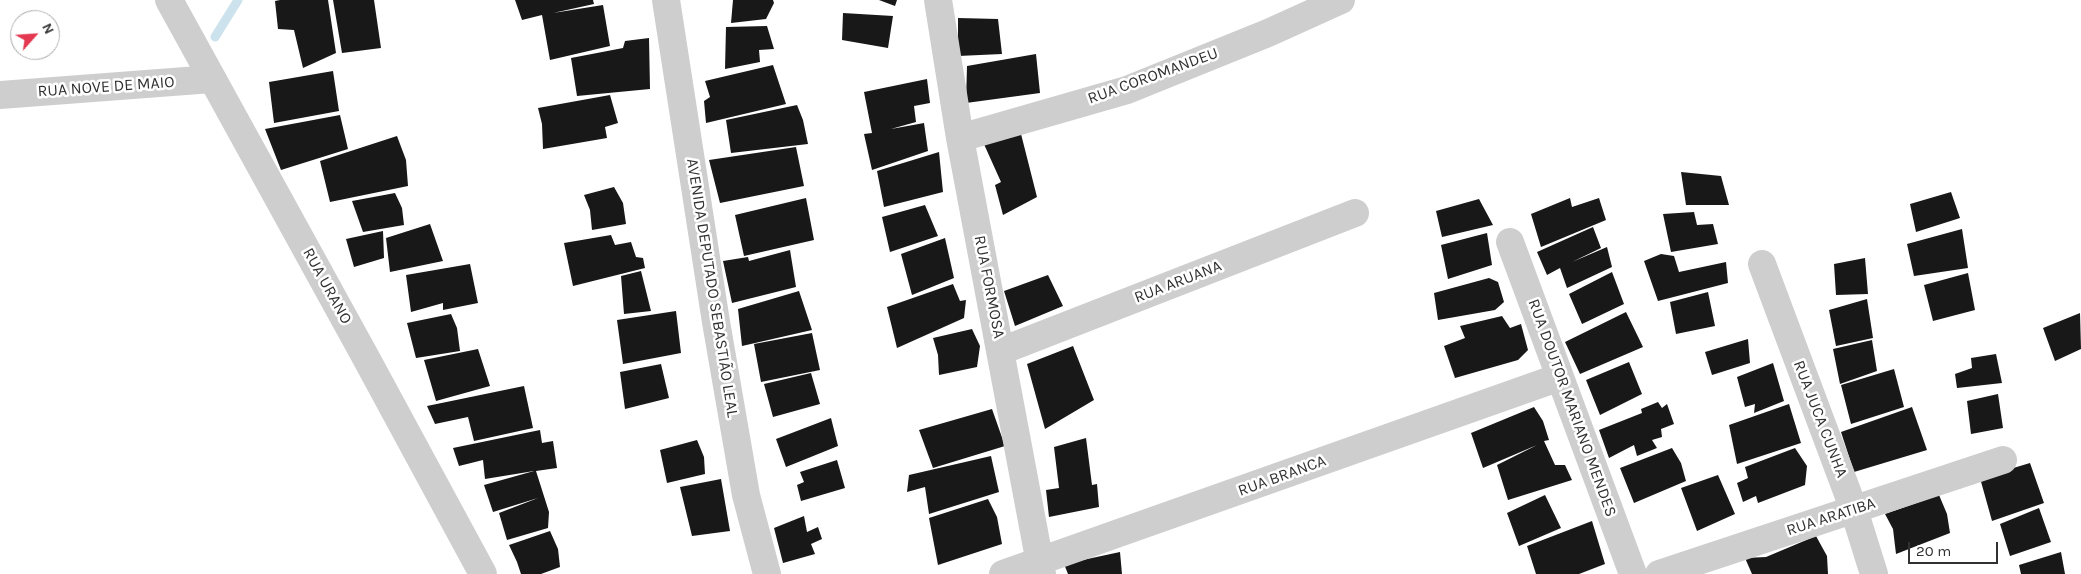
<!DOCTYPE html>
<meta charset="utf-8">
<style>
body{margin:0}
#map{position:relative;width:2081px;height:574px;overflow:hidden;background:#fff;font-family:Karla,sans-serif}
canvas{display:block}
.north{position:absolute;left:10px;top:10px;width:50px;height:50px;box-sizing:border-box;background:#fff;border:1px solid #adadad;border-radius:50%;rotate:64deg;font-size:14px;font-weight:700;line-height:20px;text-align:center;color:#313131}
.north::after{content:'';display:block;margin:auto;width:18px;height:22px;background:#e3384f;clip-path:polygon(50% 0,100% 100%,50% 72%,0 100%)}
.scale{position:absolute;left:1908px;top:542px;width:90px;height:22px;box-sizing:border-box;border:2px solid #313131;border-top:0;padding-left:6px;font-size:15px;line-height:18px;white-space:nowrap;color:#313131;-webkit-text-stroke:4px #fff;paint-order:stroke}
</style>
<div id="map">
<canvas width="2081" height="574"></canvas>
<div class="north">N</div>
<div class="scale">20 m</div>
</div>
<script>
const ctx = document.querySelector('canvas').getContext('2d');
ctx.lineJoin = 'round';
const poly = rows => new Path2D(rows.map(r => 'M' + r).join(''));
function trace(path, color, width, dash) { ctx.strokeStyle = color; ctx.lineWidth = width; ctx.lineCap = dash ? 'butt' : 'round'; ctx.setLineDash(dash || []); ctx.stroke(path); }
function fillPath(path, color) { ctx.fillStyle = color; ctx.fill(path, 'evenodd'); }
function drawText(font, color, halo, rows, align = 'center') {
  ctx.font = font + ' Karla,sans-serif'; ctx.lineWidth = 5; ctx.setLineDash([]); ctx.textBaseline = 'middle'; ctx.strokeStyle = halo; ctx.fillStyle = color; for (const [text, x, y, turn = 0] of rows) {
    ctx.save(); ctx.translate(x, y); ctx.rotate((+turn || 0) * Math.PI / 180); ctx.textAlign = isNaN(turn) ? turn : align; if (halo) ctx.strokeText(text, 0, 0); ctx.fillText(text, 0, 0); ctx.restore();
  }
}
const stream = poly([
 [215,37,238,0]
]);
const building = poly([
 [280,0,328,0,336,53,303,68,294,30,278,29,275,1],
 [333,0,374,0,381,48,342,53],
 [515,0,593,0,594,4,553,13,603,5,610,46,550,60,542,15,522,20],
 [733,0,773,0,774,3,766,19,731,23],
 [879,0,897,0,895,6],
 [843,13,893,16,888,48,842,40],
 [958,18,998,19,1002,54,958,56],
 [767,26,774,49,759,50,760,62,725,69,726,27],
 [649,38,650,89,577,96,571,58,623,48,625,41],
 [1036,54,1040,93,966,103,967,66],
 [773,65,786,104,706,123,704,101,710,97,705,81],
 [333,71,339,111,274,123,269,82],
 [927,79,930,103,914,106,916,122,891,129,924,123,928,151,872,170,864,134,872,133,864,92],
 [610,95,618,123,605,127,607,138,543,149,542,124,538,108],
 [797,105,803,120,808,144,731,153,726,120],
 [340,115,348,149,281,170,265,129],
 [1020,130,1037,197,1003,215,995,185,1001,182,983,142],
 [397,136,406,160,408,186,330,202,320,161],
 [796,147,804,186,720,203,709,160],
 [939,152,943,192,884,207,877,171],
 [1681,172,1721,176,1729,205,1686,205],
 [614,187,623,203,626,224,592,230,590,210,584,195],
 [1951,192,1960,218,1916,232,1910,204],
 [395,193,402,208,404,225,363,232,352,201],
 [806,198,814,240,744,256,735,215],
 [1570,198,1572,207,1599,198,1606,220,1541,247,1531,214],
 [1479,199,1493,225,1442,237,1436,211],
 [925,205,938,236,890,252,882,217],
 [1694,212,1697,225,1713,224,1718,244,1671,252,1663,214],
 [430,224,443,261,390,272,386,238],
 [1593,227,1601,248,1572,262,1607,247,1612,267,1567,288,1560,268,1547,275,1537,252],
 [1962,229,1968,268,1914,276,1907,244],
 [383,231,384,258,354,267,346,239],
 [1487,233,1492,265,1448,279,1441,245],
 [611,235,615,245,631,242,636,257,643,258,645,268,573,286,564,243],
 [945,238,954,278,912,295,901,254],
 [790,250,796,287,732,303,723,261,748,257,749,261],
 [1661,254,1674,256,1679,272,1726,262,1728,283,1658,301,1644,261],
 [1865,258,1868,294,1836,295,1834,264],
 [470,264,478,303,443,310,443,303,411,312,406,275],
 [641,271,651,311,624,314,621,276],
 [1612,272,1624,304,1582,324,1569,294],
 [1968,273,1975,310,1933,321,1924,285],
 [1048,275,1063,306,1015,326,1004,291],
 [1489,278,1498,282,1504,302,1495,310,1438,320,1434,293],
 [953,284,960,301,966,300,964,318,897,348,887,307],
 [799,291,812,330,742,346,738,309],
 [1708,292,1715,326,1676,334,1670,302],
 [1867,299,1873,338,1836,346,1829,310],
 [676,311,681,353,623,364,617,320],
 [1626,312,1643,347,1580,374,1565,342],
 [2080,313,2081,349,2055,361,2043,328],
 [451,314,457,328,460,351,416,358,407,323],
 [1502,316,1510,328,1521,324,1528,350,1518,360,1455,378,1444,346,1465,338,1460,326],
 [972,329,980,346,977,367,939,375,938,355,933,338],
 [812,333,820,370,761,382,754,344],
 [1748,339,1750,363,1712,375,1705,352],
 [1872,340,1877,371,1840,384,1833,349],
 [1073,346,1094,400,1045,429,1027,364],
 [478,349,490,386,436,401,424,360],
 [1996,354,2002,383,1957,388,1955,374,1972,368,1971,358],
 [1629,362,1642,394,1600,415,1586,380],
 [1773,363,1784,401,1754,413,1755,404,1745,407,1737,377],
 [661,364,669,398,625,409,620,372],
 [1894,369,1904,407,1851,424,1841,385],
 [811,373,820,404,773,417,764,384],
 [524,386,533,428,474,441,468,417,435,424,427,406],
 [1998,394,2003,428,1971,434,1967,401],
 [1658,402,1662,408,1667,404,1674,424,1661,429,1662,437,1652,440,1657,448,1637,456,1634,445,1609,458,1599,430,1642,413,1641,409],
 [1789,404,1801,443,1737,464,1729,425],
 [1534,407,1543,421,1549,440,1544,441,1555,465,1565,465,1572,480,1508,500,1497,465,1537,445,1483,468,1471,433],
 [1912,407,1927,450,1854,472,1841,432],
 [992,409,1005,446,933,468,919,430],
 [831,418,838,446,786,467,776,439],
 [540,430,542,443,553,441,557,468,536,471,549,512,548,528,507,540,499,513,538,498,493,512,484,485,534,471,485,479,483,460,459,466,453,448],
 [1086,438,1092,485,1097,484,1099,507,1049,517,1046,490,1059,488,1054,447],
 [697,440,704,457,705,474,667,483,660,450],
 [1672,448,1681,463,1686,481,1634,503,1620,468],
 [1795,448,1807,466,1805,485,1758,503,1756,496,1743,502,1737,483,1748,478,1745,467],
 [991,456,999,492,929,514,925,487,907,492,909,475],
 [837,460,845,488,801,501,797,485,804,482,800,472],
 [2030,463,2044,503,1992,521,1980,478],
 [1718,475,1735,514,1697,531,1681,488],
 [721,479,730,531,692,536,680,487],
 [1545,495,1561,528,1519,546,1507,513],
 [1939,495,1947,514,1950,533,1896,554,1893,529,1885,514],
 [988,499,997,517,1002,544,938,565,929,518],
 [2039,508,2051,542,2010,556,2000,524],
 [804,516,807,532,818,527,822,539,811,544,815,554,783,563,774,528],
 [1592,521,1605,564,1579,574,1536,574,1527,546],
 [550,531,558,549,560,567,541,574,521,574,517,562,509,545],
 [1816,536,1827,556,1828,574,1752,574,1745,558,1766,557],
 [1120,552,1122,574,1068,574,1064,564],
 [2061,552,2065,574,2021,574,2019,565]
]);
const street = poly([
 [169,0,365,356,483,574],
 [666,0,716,322,746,495,767,574],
 [938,0,960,138,1042,574],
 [0,95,212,79],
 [960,138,1127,90,1268,33,1341,0],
 [1510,242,1633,574],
 [1762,264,1854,510,1874,574],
 [1001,351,1355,213],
 [1003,574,1560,377],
 [1659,574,2003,460]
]);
const streetNames = [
 ["RUA COROMANDEU",1153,76,-20],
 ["RUA NOVE DE MAIO",106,87,-4],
 ["RUA ARUANA",1178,282,-21],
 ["RUA URANO",327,286,61],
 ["RUA FORMOSA",989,287,79],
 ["AVENIDA DEPUTADO SEBASTIÃO LEAL",712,288,81],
 ["RUA DOUTOR MARIANO MENDES",1572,408,70],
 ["RUA JUCA CUNHA",1820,419,69],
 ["RUA BRANCA",1282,476,-20],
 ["RUA ARATIBA",1831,517,-18]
];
trace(stream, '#cce2ec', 9);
fillPath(building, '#181818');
trace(street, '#cecece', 28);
drawText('16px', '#313131', '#fff', streetNames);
</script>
